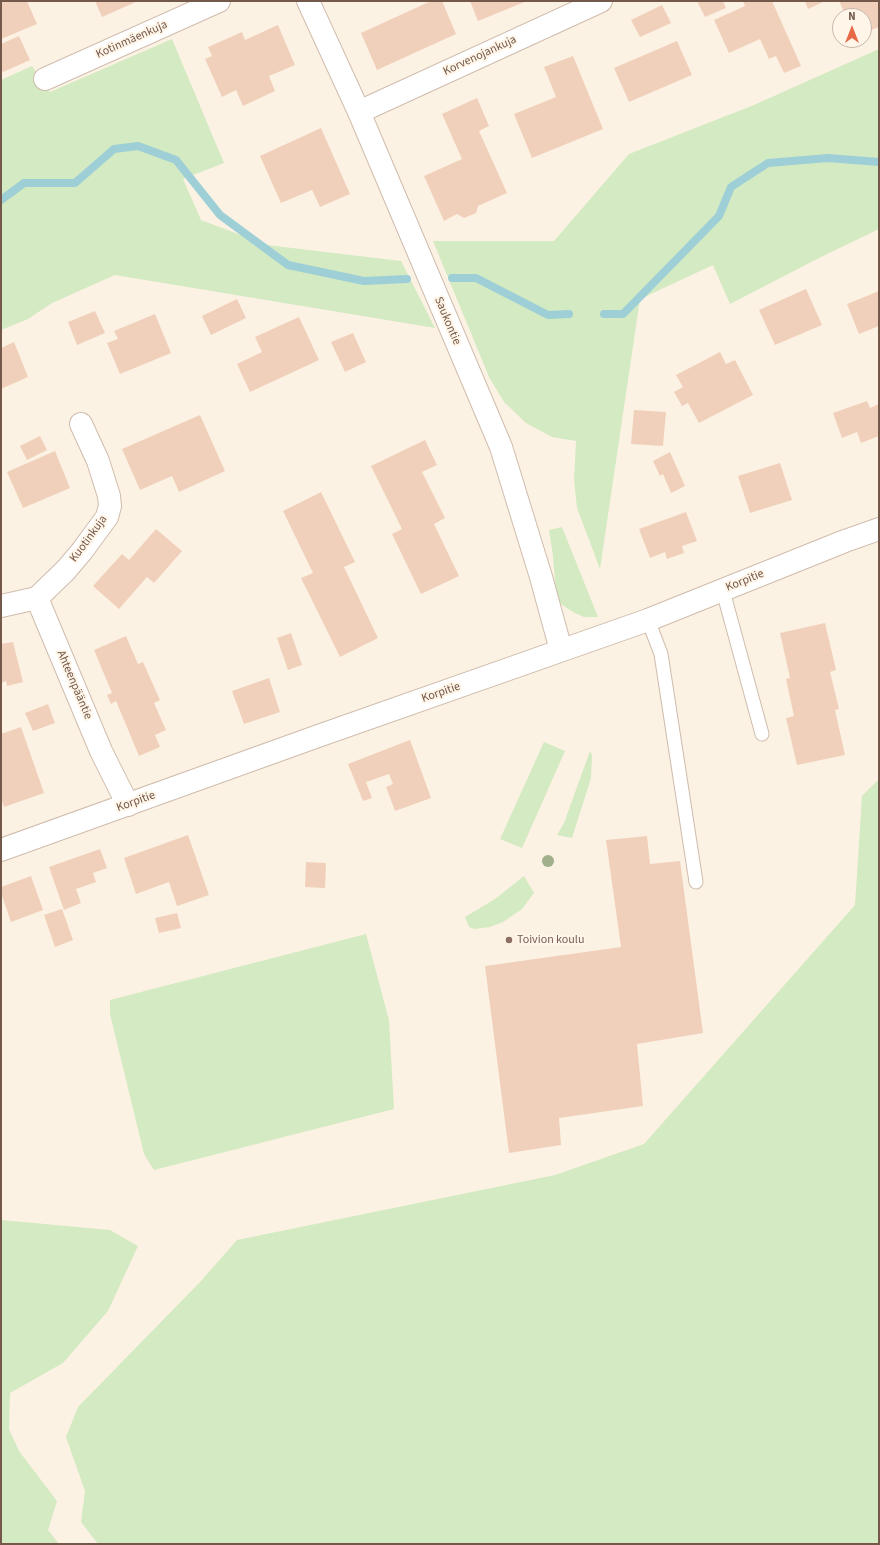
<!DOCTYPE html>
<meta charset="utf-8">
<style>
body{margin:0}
#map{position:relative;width:880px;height:1545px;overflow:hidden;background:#fcf2e3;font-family:"Source Sans 3",sans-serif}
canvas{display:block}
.frame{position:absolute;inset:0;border:2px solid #745849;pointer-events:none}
.north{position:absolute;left:832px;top:8px;width:40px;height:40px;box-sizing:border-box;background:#fff6e9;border:1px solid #c7b7a9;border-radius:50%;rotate:0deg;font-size:11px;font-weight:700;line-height:16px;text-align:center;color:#745849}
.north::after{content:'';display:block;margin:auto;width:14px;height:18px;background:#e66948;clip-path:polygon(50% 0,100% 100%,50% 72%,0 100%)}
</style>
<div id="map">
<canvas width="880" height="1545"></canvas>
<div class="frame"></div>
<div class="north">N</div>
</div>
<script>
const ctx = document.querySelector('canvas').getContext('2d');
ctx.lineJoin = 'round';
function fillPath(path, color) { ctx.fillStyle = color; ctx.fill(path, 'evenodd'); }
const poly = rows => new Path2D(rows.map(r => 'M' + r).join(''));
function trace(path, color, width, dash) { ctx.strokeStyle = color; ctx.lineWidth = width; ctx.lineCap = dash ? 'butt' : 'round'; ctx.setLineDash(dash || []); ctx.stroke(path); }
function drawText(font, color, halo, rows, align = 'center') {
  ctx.font = font + ' "Source Sans 3",sans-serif'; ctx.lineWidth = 4; ctx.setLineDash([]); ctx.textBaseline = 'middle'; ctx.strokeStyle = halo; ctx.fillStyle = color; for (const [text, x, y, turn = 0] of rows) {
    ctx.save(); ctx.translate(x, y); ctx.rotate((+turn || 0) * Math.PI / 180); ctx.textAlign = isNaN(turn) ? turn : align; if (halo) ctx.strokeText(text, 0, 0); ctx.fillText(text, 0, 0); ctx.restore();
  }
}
const green = poly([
 [172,39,224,163,183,179,201,220,267,245,401,261,435,328,115,275,52,303,28,319,1,330,1,80,32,66,50,92],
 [879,49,879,229,819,258,730,304,713,265,640,299,600,569,577,508,574,480,576,441,552,437,526,423,504,402,489,377,433,241,554,241,629,154,754,105],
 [562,527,598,617,584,617,573,612,561,604,556,594,553,556,549,530],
 [544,742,565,751,522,848,500,839],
 [590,751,592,755,591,778,572,838,557,835,564,823],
 [879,779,879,1544,98,1544,81,1522,85,1491,66,1437,78,1407,201,1281,237,1240,555,1175,644,1144,855,905,862,796],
 [524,876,534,893,522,909,503,922,490,927,474,929,469,927,465,917,495,899],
 [366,934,389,1020,394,1109,154,1170,144,1154,110,1014,110,1000],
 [1,1220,110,1230,138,1246,108,1311,63,1363,10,1393,9,1429,19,1451,57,1501,48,1530,59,1544,3,1544,1,1540]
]);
const stream = poly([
 [1,200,24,183,75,183,114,149,138,146,176,160,220,215,288,265,364,281,407,279],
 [452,278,476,278,548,315,569,314],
 [604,314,623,314,719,216,731,187,768,163,828,158,879,162]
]);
const building = poly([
 [1,1,27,1,37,24,1,39],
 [95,1,138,1,102,17],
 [431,1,442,1,456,34,377,70,361,33],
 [470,1,527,1,478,21],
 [697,1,723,1,726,8,705,17],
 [743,1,772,1,801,66,784,73,776,56,769,59,760,39,729,53,714,20,745,6],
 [805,1,825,1,808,9],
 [839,1,879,1,879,27,864,33,864,16,846,16],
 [662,5,671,23,640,37,631,20],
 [278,25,295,65,269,76,275,91,243,106,236,90,222,97,205,59,212,56,208,47,242,32,245,40],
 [19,36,30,60,3,72,1,68,1,44],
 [677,41,692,75,629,102,614,68],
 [573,56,603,129,532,158,514,114,556,97,544,67],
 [477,98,489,126,479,131,507,193,478,206,476,213,464,218,457,214,444,221,424,176,462,159,442,114],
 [321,128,350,194,320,207,312,190,281,203,260,156],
 [806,289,822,325,775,345,759,310],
 [879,291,879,326,859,334,847,304],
 [237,299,246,318,211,335,202,316],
 [95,311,105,333,77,345,68,322],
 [155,314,171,353,120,374,107,343,118,339,114,331],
 [299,317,319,360,250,392,237,364,262,352,255,337],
 [353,333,366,362,345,372,331,342],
 [14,342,28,377,1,389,1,348],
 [720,352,726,364,735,360,753,395,699,423,688,403,682,406,674,392,683,387,676,375],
 [867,401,870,408,879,404,879,436,861,443,857,432,842,438,833,413],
 [634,410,666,412,663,446,631,444],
 [200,415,225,471,179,492,172,476,140,490,122,449],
 [40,436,47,450,27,460,20,446],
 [425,440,437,465,422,472,445,518,434,524,459,576,421,594,392,534,402,529,371,466],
 [55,451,70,488,23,508,7,472],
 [670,452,685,486,671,493,663,474,660,476,653,461],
 [780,463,792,500,750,513,738,476],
 [321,492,355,562,344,567,378,638,340,657,301,578,313,573,283,511],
 [686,512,697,541,682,546,684,553,667,559,665,552,650,558,639,529],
 [156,529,182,551,154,583,147,577,119,609,93,586,122,554,129,560],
 [825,623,836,670,830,672,839,709,835,710,845,755,797,765,786,718,794,716,786,679,790,678,780,633],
 [291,633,302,665,288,670,277,638],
 [126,636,138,664,143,662,160,700,154,703,166,730,155,735,160,747,139,756,116,701,111,704,107,695,112,693,94,650],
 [13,642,23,682,7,686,6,681,1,683,1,644],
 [269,678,280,712,244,724,232,691],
 [48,704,55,723,33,731,25,713],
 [21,727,44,793,4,807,1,798,1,734],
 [410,740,431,798,395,811,386,787,393,784,389,774,366,782,372,798,363,801,348,764],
 [188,835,209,895,177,906,169,882,136,894,124,858],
 [647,836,650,864,680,861,703,1033,637,1044,643,1106,559,1118,561,1145,509,1153,485,966,621,947,606,840],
 [100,849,107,868,93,873,96,882,76,889,81,903,64,910,49,867],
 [306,862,326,863,325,888,305,887],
 [31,876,43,910,11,922,1,893,1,887],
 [62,909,73,940,55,947,44,915],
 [177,913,181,928,159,933,155,918]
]);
const service = poly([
 [723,591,762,734],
 [648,620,661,654,696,882]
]);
const minor = poly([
 [308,1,359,112,501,447,541,577,561,650],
 [45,79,219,1],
 [359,112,601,1],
 [37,598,66,570,82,551,107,517,110,506,109,496,98,461,81,424],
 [1,606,37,598,101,751,128,805]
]);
const tertiary = poly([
 [1,850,321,735,648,620,845,541,879,529]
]);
const trees = [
 [548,861]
];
const markers = [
 [509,940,4,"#8d6e63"]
];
const streetNames = [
 ["Kotinmäenkuja",132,40,-24],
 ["Korvenojankuja",480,56,-25],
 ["Saukontie",447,321,67],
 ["Kuotinkuja",89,539,-54],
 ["Korpitie",745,581,-22],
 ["Ahteenpääntie",74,685,67],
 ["Korpitie",441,693,-19],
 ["Korpitie",136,802,-20]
];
const educationNames = [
 ["Toivion koulu",517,940]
];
fillPath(green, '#d3eac2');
trace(stream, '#9ecfd7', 8);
fillPath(building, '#f1d0bb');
trace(service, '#cfbcad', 15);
trace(minor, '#cfbcad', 24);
trace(tertiary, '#cfbcad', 24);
trace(service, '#fff', 13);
trace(minor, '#fff', 22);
trace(tertiary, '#fff', 22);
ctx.fillStyle = '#9fb08a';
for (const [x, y] of trees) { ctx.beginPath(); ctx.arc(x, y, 6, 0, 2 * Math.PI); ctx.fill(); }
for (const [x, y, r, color] of markers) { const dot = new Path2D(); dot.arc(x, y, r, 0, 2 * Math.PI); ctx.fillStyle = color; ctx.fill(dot); trace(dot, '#fff6e9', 1.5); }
drawText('12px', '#745849', '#fff6e9', streetNames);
drawText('12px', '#785e54', '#fff6e9', educationNames, 'left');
</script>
